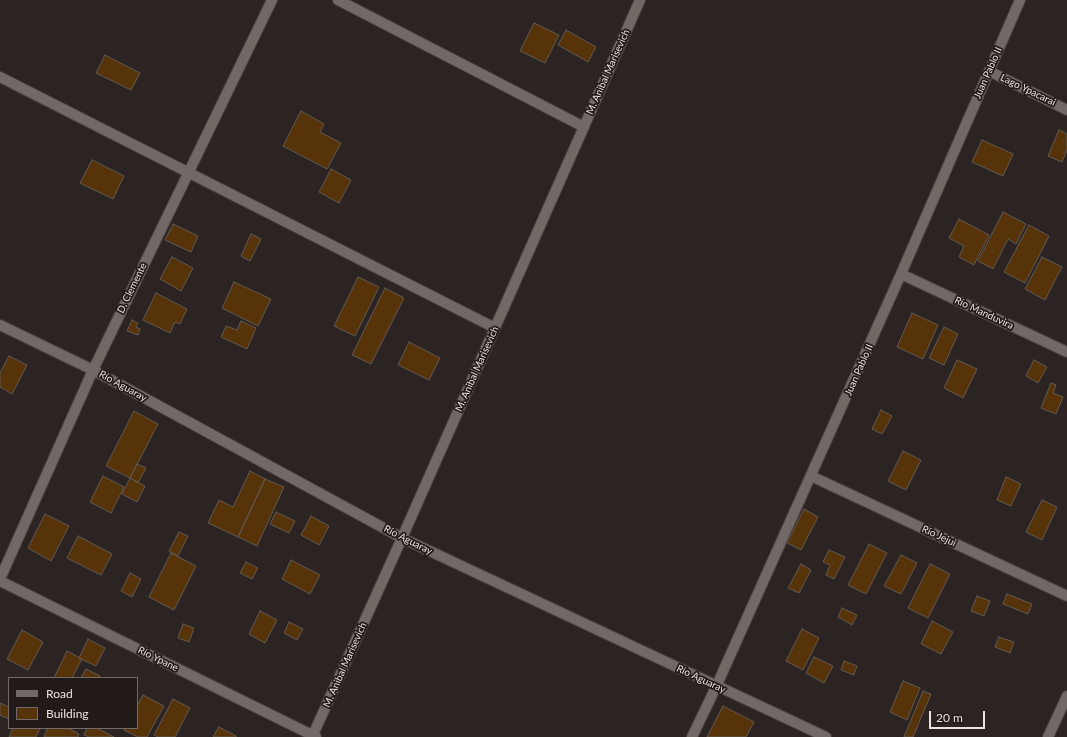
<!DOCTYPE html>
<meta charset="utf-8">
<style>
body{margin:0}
#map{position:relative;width:1067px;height:737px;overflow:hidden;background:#2c2422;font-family:Lato,sans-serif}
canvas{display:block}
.legend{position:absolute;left:8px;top:677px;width:130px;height:52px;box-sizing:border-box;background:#221a18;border:1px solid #726a69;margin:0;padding:5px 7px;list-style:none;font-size:12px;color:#e9e3e2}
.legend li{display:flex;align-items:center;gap:8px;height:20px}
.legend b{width:20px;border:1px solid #726a69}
.scale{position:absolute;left:929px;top:711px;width:56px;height:18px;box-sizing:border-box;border:2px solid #e9e3e2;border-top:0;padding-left:5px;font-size:12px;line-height:14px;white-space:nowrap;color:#e9e3e2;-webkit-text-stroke:3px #221a18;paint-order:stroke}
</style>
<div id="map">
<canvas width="1067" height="737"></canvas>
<ul class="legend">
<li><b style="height:5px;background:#726865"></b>Road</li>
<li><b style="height:11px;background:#57330a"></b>Building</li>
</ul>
<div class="scale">20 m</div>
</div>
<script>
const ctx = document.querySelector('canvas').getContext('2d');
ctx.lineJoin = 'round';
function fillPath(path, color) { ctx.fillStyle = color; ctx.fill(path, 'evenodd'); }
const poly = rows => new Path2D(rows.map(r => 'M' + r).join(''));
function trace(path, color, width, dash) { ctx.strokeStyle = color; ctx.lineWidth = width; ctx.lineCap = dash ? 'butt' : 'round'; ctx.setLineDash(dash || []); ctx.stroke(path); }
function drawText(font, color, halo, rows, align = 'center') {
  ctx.font = font + ' Lato,sans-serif'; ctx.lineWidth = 3.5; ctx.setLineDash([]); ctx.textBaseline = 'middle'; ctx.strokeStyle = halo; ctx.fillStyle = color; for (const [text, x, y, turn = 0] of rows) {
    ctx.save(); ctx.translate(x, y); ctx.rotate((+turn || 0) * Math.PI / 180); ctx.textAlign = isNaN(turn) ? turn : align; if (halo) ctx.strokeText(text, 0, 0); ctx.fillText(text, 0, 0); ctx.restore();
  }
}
const building = poly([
 [534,23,559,35,545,63,520,51,534,23],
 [566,30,596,47,588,62,558,45,566,30],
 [105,55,140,73,131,90,96,73,105,55],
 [301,111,324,124,320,132,341,143,327,169,283,146,301,111],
 [1059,130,1067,134,1067,150,1062,162,1048,156,1059,130],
 [982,140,1013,154,1003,176,972,162,982,140],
 [92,160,124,176,113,199,80,183,92,160],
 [331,169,351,180,339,203,319,192,331,169],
 [1003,212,1026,224,1016,244,1008,239,993,269,978,261,1003,212],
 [959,219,989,235,974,265,959,257,964,246,949,238,959,219],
 [173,224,198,236,191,252,165,240,173,224],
 [1029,225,1049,236,1025,283,1004,272,1029,225],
 [251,234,261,239,250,261,241,256,251,234],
 [172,257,193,268,181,291,160,279,172,257],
 [1042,257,1062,267,1045,300,1025,289,1042,257],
 [358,277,379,287,355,336,334,326,358,277],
 [234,282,271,299,258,326,222,308,234,282],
 [385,288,404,298,371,364,352,355,385,288],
 [156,293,187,309,180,324,175,322,170,333,143,320,156,293],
 [912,313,938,325,923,359,897,347,912,313],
 [132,320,138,323,136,327,140,329,138,335,127,331,132,320],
 [241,321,256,328,247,349,221,337,226,326,237,330,241,321],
 [944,327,958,334,944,365,929,358,944,327],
 [409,342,440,358,429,380,398,365,409,342],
 [9,356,27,365,12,394,0,387,0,373,9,356],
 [957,360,977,369,963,398,944,388,957,360],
 [1034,360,1047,367,1038,383,1026,376,1034,360],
 [1051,383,1056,385,1053,393,1063,397,1056,414,1041,408,1051,383],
 [881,410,892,416,882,434,872,429,881,410],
 [134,411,158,424,130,478,106,466,134,411],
 [903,451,921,460,906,490,888,481,903,451],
 [137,464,146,468,138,483,130,478,137,464],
 [250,471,265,479,238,537,208,523,219,500,233,507,250,471],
 [103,476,124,487,111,513,90,502,103,476],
 [1006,477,1021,484,1011,506,997,500,1006,477],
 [130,478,145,486,137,502,122,494,130,478],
 [265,479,284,487,257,546,238,537,265,479],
 [1042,500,1057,507,1042,540,1026,532,1042,500],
 [804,509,818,517,801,550,787,543,804,509],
 [276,512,295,521,289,533,270,524,276,512],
 [45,514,69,526,51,561,28,548,45,514],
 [311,516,329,526,319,545,301,535,311,516],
 [179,532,188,536,178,556,169,551,179,532],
 [78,536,112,554,101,575,67,558,78,536],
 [869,544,887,553,866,594,848,585,869,544],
 [829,550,845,557,834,579,826,575,830,565,823,562,829,550],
 [171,553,196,566,174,610,149,597,171,553],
 [901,555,917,563,901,594,884,586,901,555],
 [291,560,320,575,310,594,282,579,291,560],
 [246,562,258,568,252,579,240,573,246,562],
 [801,564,811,570,799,593,788,588,801,564],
 [930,564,950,574,928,618,908,608,930,564],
 [130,573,141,579,132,597,121,591,130,573],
 [1007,594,1032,604,1028,614,1003,604,1007,594],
 [977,596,990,601,984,616,971,611,977,596],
 [842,608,857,615,852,625,838,617,842,608],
 [260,611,277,620,265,643,249,634,260,611],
 [932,621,953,632,941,654,921,644,932,621],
 [289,622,303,629,297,640,284,633,289,622],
 [183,624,194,628,189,642,178,638,183,624],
 [802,629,819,638,803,670,786,661,802,629],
 [22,630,43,642,28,670,7,659,22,630],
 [999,637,1014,642,1010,653,995,647,999,637],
 [88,639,105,648,96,666,79,658,88,639],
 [67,651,82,659,72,678,54,678,67,651],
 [814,657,833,666,824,683,806,673,814,657],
 [844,661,857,666,854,675,841,670,844,661],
 [86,669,100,676,99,678,81,678,86,669],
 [903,681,920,688,907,720,890,712,903,681],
 [923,691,931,694,913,737,904,737,923,691],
 [143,695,164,706,147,737,138,737,124,730,125,728,137,728,137,706,143,695],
 [173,699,190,708,175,737,158,737,154,735,173,699],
 [0,703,9,707,9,719,0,715,0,703],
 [723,706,754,722,746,737,707,737,723,706],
 [219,727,236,736,236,737,213,737,219,727],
 [13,728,40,728,36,737,9,737,13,728],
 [48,728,68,728,79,734,78,737,44,737,48,728],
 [87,728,97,728,114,737,89,737,84,735,87,728]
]);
const street = poly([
 [338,0,584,127],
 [989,71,1067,110],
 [0,77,495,328],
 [901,274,1067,352],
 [0,325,93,370,402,538,826,737],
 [811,476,1067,596],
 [0,579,93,370,272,0],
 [0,581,316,737],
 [312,737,402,538,640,0],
 [692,737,716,687,901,274,1020,0],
 [1048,737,1067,696]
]);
const streetNames = [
 ["M. Anibal Marisevich",608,72,-66],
 ["Juan Pablo II",988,73,-66],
 ["Lago Ypacarai",1028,90,26],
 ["D. Clemente",132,288,-64],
 ["Río Manduvira",984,313,25],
 ["M. Anibal Marisevich",477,369,-66],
 ["Juan Pablo II",859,370,-66],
 ["Río Aguaray",123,386,29],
 ["Río Jejui",939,536,25],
 ["Río Aguaray",408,540,27],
 ["Río Ypane",158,659,26],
 ["M. Anibal Marisevich",345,665,-66],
 ["Río Aguaray",701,679,25]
];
fillPath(building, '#57330a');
trace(building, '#615a54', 1);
trace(street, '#47403f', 12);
trace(street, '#726865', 10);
drawText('10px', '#e9e3e2', '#221a18', streetNames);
</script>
